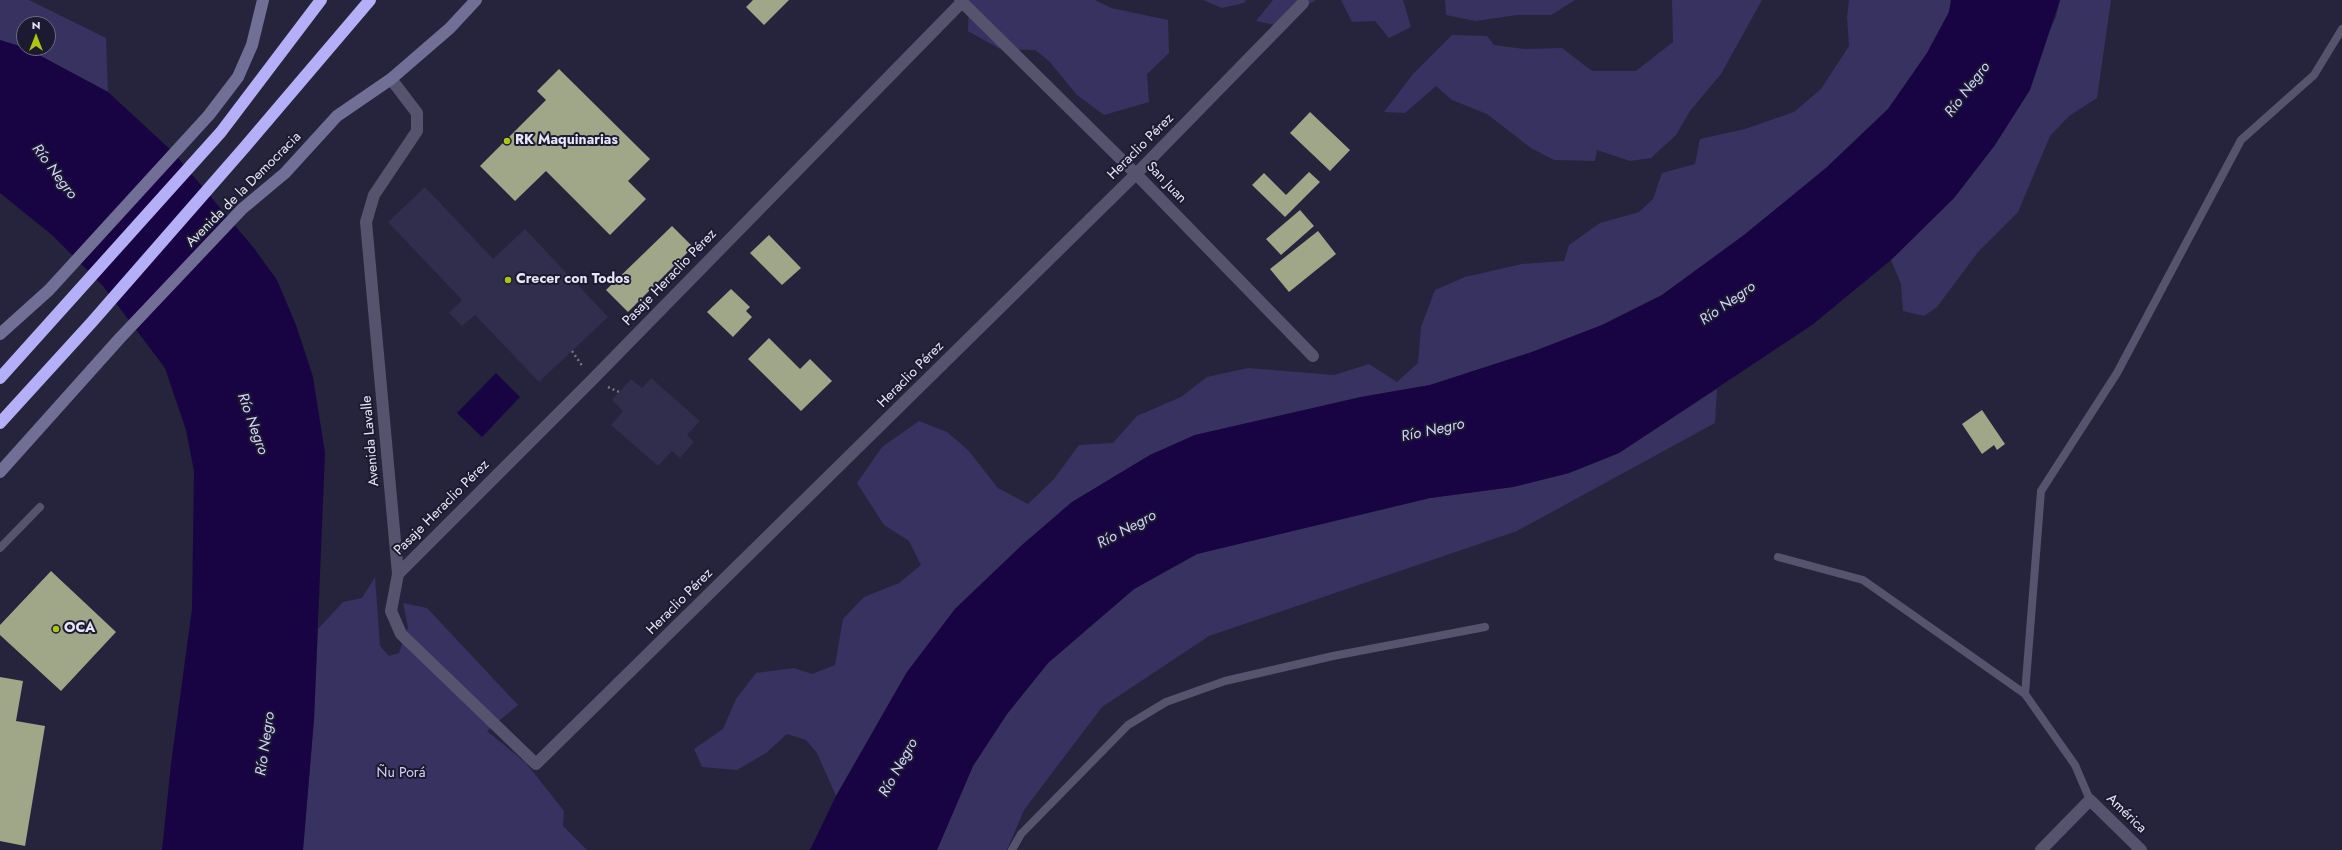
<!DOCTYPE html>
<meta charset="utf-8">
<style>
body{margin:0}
#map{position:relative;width:2342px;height:850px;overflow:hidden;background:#26233c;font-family:Jost,sans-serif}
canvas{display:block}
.north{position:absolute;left:16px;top:16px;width:40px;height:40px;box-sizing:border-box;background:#1c1a31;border:1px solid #6d6c80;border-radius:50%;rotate:0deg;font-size:11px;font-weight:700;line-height:16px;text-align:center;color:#e7e7f7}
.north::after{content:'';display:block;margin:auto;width:14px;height:18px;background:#acc611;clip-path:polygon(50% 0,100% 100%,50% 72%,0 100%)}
</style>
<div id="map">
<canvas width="2342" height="850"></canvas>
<div class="north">N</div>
</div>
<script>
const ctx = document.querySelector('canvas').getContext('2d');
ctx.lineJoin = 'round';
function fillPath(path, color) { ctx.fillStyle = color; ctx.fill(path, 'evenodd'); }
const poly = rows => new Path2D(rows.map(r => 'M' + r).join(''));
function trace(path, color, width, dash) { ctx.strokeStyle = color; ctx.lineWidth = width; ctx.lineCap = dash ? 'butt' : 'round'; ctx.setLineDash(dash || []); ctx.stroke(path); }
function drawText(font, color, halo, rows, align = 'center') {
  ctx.font = font + ' Jost,sans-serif'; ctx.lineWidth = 4; ctx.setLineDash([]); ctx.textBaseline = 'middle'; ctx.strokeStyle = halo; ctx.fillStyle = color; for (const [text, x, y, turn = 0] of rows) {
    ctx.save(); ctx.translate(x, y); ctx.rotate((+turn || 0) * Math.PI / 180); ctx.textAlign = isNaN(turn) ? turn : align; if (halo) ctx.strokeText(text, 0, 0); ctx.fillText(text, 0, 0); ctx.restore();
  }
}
const built = poly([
 [425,187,493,259,525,229,608,317,539,382,475,315,462,326,449,313,462,300,388,222],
 [651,378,700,421,687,435,694,442,680,458,672,451,658,466,611,425,623,411,612,400,631,379,642,388]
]);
const green = poly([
 [0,0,29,0,106,38,108,92,25,48,48,48,48,24,24,24,24,48,0,40],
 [969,0,1095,0,1111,8,1168,20,1169,53,1147,74,1149,102,1104,115,1077,95,1049,61,1035,50,1000,49,968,31],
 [1203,0,1246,0,1244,3,1222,8],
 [1273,0,1316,0,1275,25,1256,21],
 [1341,0,1403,0,1411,27,1389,38,1375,21,1352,22],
 [1445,0,1575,0,1551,15,1517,15,1475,21,1446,15],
 [1672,0,1762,0,1721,74,1690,111,1676,135,1651,158,1630,161,1597,150,1595,161,1554,160,1531,148,1487,114,1452,100,1436,86,1405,113,1384,112,1413,74,1452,35,1487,36,1494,45,1524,49,1562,48,1592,71,1636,71,1673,42],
 [1849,0,1951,0,1949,12,1927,53,1888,109,1826,168,1744,235,1662,295,1602,325,1532,352,1430,385,1361,397,1195,435,1150,455,1072,502,1022,545,955,609,907,672,836,796,817,753,806,740,787,734,766,753,737,770,702,767,694,749,723,729,736,699,756,673,794,668,812,674,835,665,843,619,864,597,899,583,921,565,909,541,884,525,857,483,882,447,919,421,947,432,968,450,998,488,1028,504,1054,479,1079,445,1113,443,1137,416,1181,397,1207,377,1248,368,1334,375,1369,364,1397,382,1418,363,1421,327,1435,290,1465,277,1522,264,1564,261,1569,245,1600,223,1639,212,1653,199,1662,173,1695,164,1700,139,1745,129,1794,112,1821,89,1849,46,1847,17],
 [2060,0,2111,0,2097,98,2069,116,2050,136,2018,212,1978,252,1937,307,1924,316,1903,311,1901,284,1891,260,1954,198,1995,145,2056,17],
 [1717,389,1715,423,1517,531,1209,636,1102,707,1024,810,1007,850,937,850,973,766,1007,714,1048,663,1134,589,1197,554,1430,498,1513,487,1569,473,1619,453],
 [375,577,380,646,389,656,399,653,408,627,403,603,427,608,518,705,487,731,526,763,564,811,563,826,587,850,303,850,314,719,318,629,343,602,362,598]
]);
const water = poly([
 [1951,0,2060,0,2030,90,1995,145,1954,198,1891,260,1812,325,1619,453,1569,473,1513,487,1430,498,1197,554,1134,589,1048,663,1007,714,973,766,937,850,810,850,836,796,907,672,955,609,1022,545,1072,502,1150,455,1195,435,1361,397,1430,385,1532,352,1602,325,1662,295,1744,235,1826,168,1888,109,1927,53,1949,12],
 [0,40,26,48,108,92,173,152,253,247,277,280,296,325,313,377,325,453,314,719,303,850,162,850,171,764,192,609,194,471,186,430,165,368,103,286,52,235,0,193],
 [496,373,520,397,482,437,457,413]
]);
const building = poly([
 [753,0,789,0,764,25,746,7],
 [559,69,650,159,628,181,646,199,610,235,546,171,515,201,480,166,546,100,537,91],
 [1310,112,1350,150,1330,171,1290,133],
 [1309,172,1320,182,1285,217,1252,185,1264,173,1286,195],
 [1300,210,1314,226,1281,255,1266,239],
 [672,226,693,247,628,312,606,290],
 [1318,231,1336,254,1289,292,1270,269],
 [769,235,801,268,782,285,750,253],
 [731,289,750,307,746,311,752,317,733,337,707,312],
 [769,338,800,369,810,359,832,381,801,411,748,359],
 [1982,410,2005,444,1997,450,1994,445,1982,454,1962,424],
 [51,571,116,632,61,691,0,635,0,625],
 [0,677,23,681,16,721,45,726,25,846,0,841]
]);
const path = poly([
 [572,351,583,367],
 [608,387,619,392]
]);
const lane = poly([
 [0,548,40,507],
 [1778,557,1863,580,2025,694],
 [2090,800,2075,765,2025,694,2041,491,2117,373,2241,140,2314,75,2342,29],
 [1012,850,1021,834,1128,725,1166,702,1225,681,1333,656,1485,627]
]);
const street = poly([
 [960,0,1136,174,1313,356],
 [391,79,417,113,417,131,374,195,366,222,398,574,391,611,401,634,536,764,1136,174,1303,3],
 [398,574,592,380,962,2],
 [2041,850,2090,800,2141,850]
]);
const secondary = poly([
 [0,334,49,290,209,115,238,77,252,45,263,0],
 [0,472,120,338,242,209,285,173,337,116,391,79,450,28,476,0]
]);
const highway = poly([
 [0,378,221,132,321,0],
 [0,423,92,322,244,148,370,0]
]);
const markers = [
 [507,141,4,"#acc611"],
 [508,280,4,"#acc611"],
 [56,629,4,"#acc611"]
];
const poiNames = [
 ["RK Maquinarias",515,141],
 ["Crecer con Todos",516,280],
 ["OCA",64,629]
];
const streetNames = [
 ["Heraclio Pérez",1141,147,-45],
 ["San Juan",1166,183,46],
 ["Avenida de la Democracia",244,190,-45],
 ["Pasaje Heraclio Pérez",670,278,-46],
 ["Heraclio Pérez",911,375,-45],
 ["Avenida Lavalle",371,441,-95],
 ["Pasaje Heraclio Pérez",442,508,-45],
 ["Heraclio Pérez",680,602,-45],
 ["América",2126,814,44]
];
const parkNames = [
 ["Ñu Porá",401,774]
];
const waterNames = [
 ["Río Negro",1968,90,-53],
 ["Río Negro",54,172,53],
 ["Río Negro",1728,304,-35],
 ["Río Negro",252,424,70],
 ["Río Negro",1433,431,-12],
 ["Río Negro",1127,530,-28],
 ["Río Negro",266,744,-82],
 ["Río Negro",899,768,-61]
];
fillPath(built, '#312d4c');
fillPath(green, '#383260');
fillPath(water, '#180443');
fillPath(building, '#9fa788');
trace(path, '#77758a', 2.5, [2, 3]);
trace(lane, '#55536e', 8);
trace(street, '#55536e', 12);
trace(secondary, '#726f97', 12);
trace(highway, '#b5aff7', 12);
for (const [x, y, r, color] of markers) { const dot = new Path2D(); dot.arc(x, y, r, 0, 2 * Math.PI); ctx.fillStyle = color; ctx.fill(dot); trace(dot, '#1c1a31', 1.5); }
drawText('bold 14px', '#e7e7f7', '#1c1a31', poiNames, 'left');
drawText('14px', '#e7e7f7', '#1c1a31', streetNames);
drawText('14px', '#d6d3fb', '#1c1a31', parkNames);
drawText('italic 15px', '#d4d2fa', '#1c1a31', waterNames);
</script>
